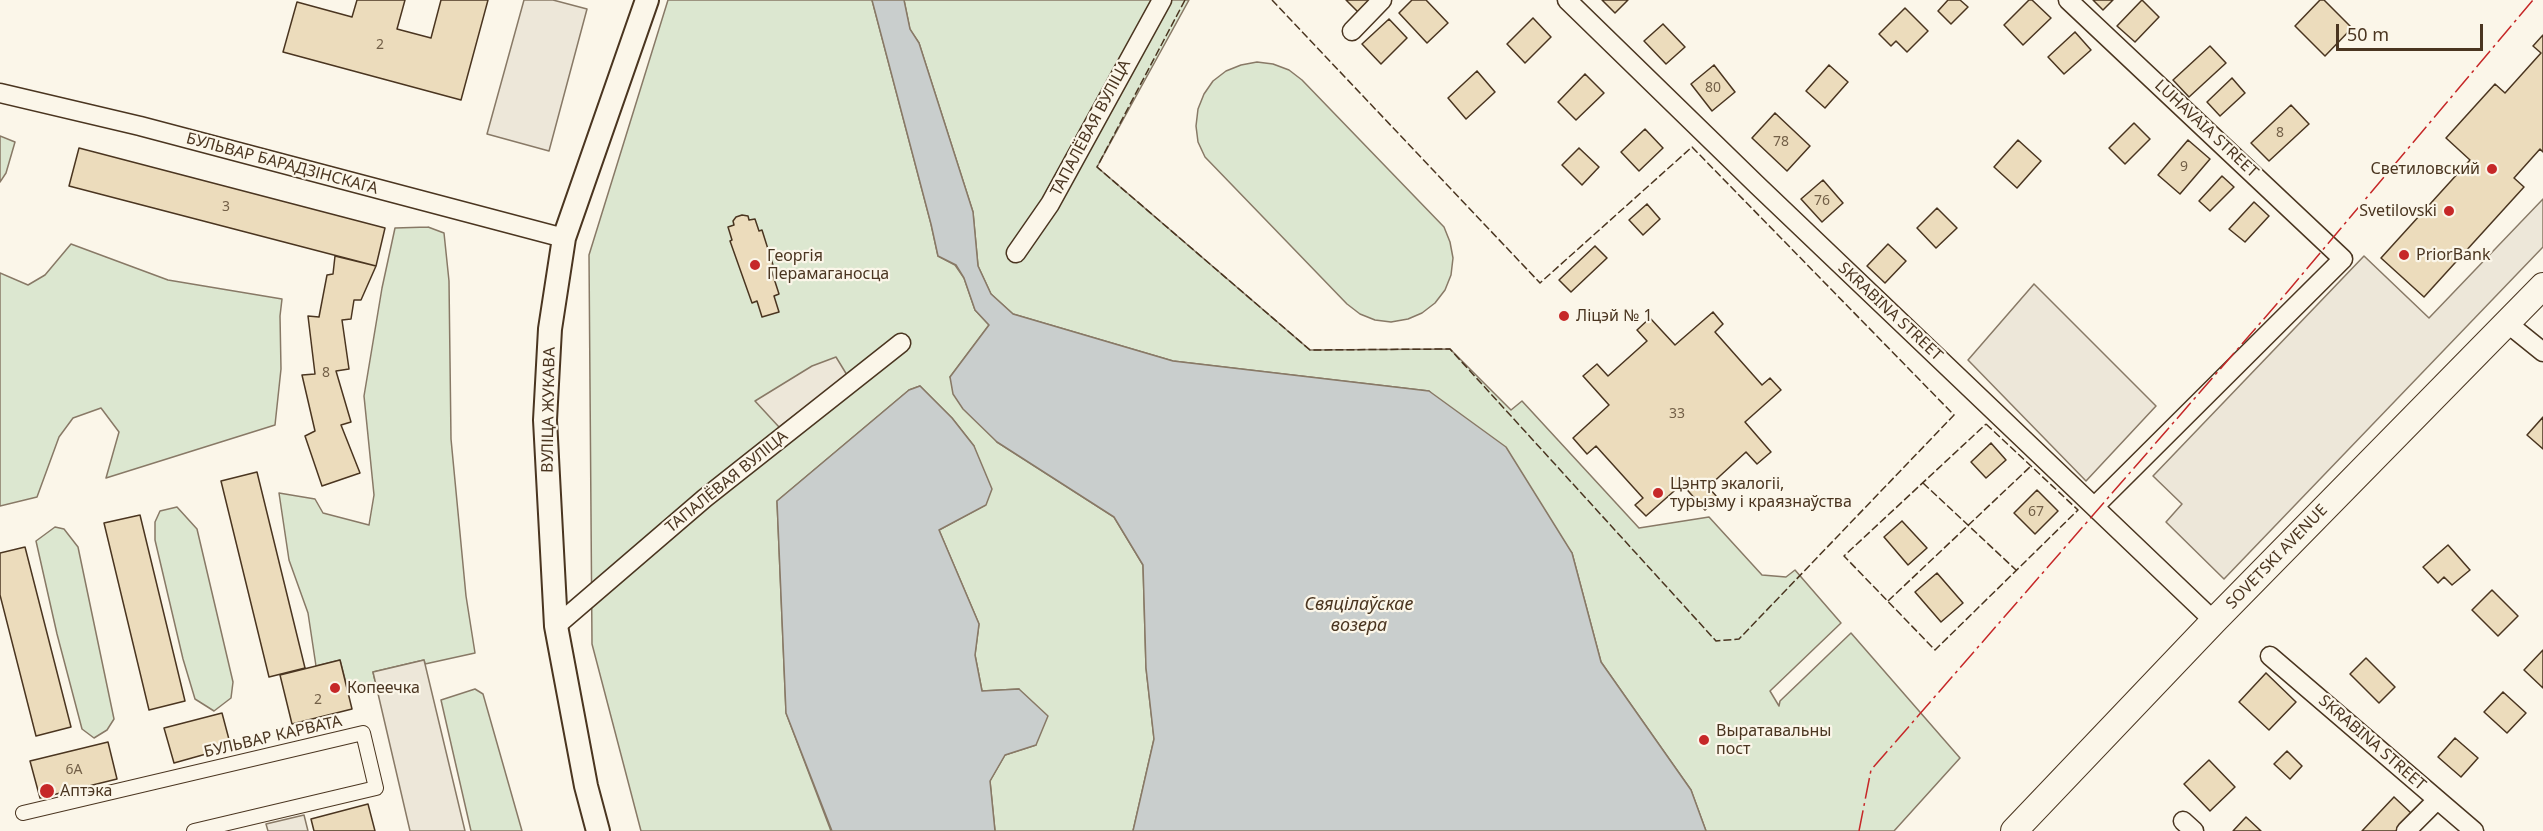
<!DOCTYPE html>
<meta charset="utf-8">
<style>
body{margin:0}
#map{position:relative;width:2543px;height:831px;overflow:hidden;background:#fbf6e9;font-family:"Noto Sans",sans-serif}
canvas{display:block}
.scale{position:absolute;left:2336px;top:24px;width:147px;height:27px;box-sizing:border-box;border:3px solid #4a3520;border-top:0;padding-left:8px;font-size:18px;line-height:21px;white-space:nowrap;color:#4a3520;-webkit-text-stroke:4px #fbf6e9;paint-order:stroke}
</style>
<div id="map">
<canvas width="2543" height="831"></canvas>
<div class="scale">50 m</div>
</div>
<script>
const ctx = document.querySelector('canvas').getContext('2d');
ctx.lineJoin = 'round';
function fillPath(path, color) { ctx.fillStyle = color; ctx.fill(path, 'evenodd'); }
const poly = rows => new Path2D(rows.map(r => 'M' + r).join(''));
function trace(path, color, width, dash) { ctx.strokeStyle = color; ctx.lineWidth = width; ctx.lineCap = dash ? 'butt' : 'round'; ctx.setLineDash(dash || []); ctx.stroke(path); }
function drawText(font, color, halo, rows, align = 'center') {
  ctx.font = font + ' "Noto Sans",sans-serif'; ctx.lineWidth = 4.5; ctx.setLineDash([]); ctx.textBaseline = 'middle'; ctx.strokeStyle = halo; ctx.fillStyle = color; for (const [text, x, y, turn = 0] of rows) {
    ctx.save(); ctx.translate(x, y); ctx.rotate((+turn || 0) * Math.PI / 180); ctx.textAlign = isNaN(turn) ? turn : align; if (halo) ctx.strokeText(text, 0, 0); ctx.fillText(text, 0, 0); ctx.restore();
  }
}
const green = poly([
 [668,0,872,0,931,224,938,256,955,265,964,278,975,310,989,325,950,377,997,442,1114,517,1143,565,1146,668,1154,739,1133,831,995,831,990,781,1005,755,1036,745,1019,689,982,691,975,655,979,624,939,530,985,505,974,446,952,418,920,386,909,390,777,501,786,713,831,831,641,831,592,644,589,255,668,0],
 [904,0,1189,0,1097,167,1310,350,1450,349,1511,410,1522,401,1639,528,1709,517,1762,575,1786,577,1795,570,1841,623,1770,691,1779,706,1780,701,1851,633,1960,758,1894,831,1706,831,1691,790,1601,662,1572,553,1429,391,1173,361,1013,314,991,294,978,266,973,212,919,43,910,30,904,0],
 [1257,62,1273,64,1289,70,1302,80,1444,227,1450,242,1453,258,1451,275,1445,290,1435,303,1422,313,1408,319,1391,322,1375,320,1360,314,1347,304,1205,157,1198,142,1196,126,1198,109,1204,94,1213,81,1226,71,1241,65,1257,62],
 [0,136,15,142,6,173,0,182,0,136],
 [428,227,444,233,449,281,451,439,466,596,475,653,425,664,424,660,373,672,376,685,348,691,340,660,316,666,308,613,289,560,279,493,315,499,323,513,369,525,374,495,364,396,382,288,395,228,428,227],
 [71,244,168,280,282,299,280,316,281,369,275,425,106,478,119,432,101,408,73,418,59,437,37,497,0,506,0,273,28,285,45,275,71,244],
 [177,507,197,529,233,682,231,698,214,711,195,699,183,659,155,540,155,522,160,511,177,507],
 [55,527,64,529,78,547,114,719,107,730,94,738,82,729,57,634,36,541,55,527],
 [475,689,483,694,522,831,471,831,441,700,475,689]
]);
const parking = poly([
 [524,0,553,0,587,9,549,151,487,134,524,0],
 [2543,199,2543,247,2224,579,2166,522,2182,504,2153,476,2364,256,2429,318,2543,199],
 [2034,284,2156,406,2086,481,1968,360,2034,284],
 [836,357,847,375,779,427,755,401,812,366,836,357],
 [424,660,425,664,465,831,410,831,376,685,373,672,424,660],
 [304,815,308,831,268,831,266,824,304,815]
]);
const water = poly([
 [872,0,904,0,910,29,919,43,973,212,978,266,991,294,1013,314,1173,361,1429,391,1506,447,1572,553,1601,662,1691,790,1706,831,1133,831,1154,739,1146,668,1143,565,1114,517,997,442,963,409,953,394,950,377,989,325,975,310,964,278,956,265,938,256,931,224,872,0],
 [920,386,952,418,974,446,992,489,986,505,939,530,979,624,975,655,982,691,1019,689,1048,716,1036,745,1005,755,990,781,995,831,832,831,786,713,777,501,909,390,920,386]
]);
const building = poly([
 [357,0,405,0,397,29,431,38,441,0,488,0,461,100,283,52,297,2,352,17,357,0],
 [1346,0,1370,0,1358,12,1346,0],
 [1412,0,1426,0,1448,23,1427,43,1399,13,1412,0],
 [1602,0,1628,0,1615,13,1602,0],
 [1948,0,1960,0,1968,7,1951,24,1938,11,1948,0],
 [2029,0,2032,0,2051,18,2023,45,2004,25,2029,0],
 [2093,0,2113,0,2103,10,2093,0],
 [2142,0,2159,17,2135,42,2117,26,2142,0],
 [2320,0,2324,0,2352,28,2325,56,2295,26,2320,0],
 [1905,8,1928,31,1907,52,1896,41,1891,46,1879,34,1905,8],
 [1533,18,1551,37,1525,63,1507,44,1533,18],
 [1389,19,1407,38,1381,64,1362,44,1389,19],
 [1663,24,1685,47,1666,64,1644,41,1663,24],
 [2075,32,2091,50,2064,74,2048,57,2075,32],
 [2543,35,2543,152,2540,149,2514,178,2524,187,2424,297,2381,258,2470,160,2446,138,2495,84,2505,93,2541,53,2533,46,2543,35],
 [2210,46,2226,63,2189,97,2173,80,2210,46],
 [1714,65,1735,92,1712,111,1691,84,1714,65],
 [1829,65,1848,82,1825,108,1806,91,1829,65],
 [1477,71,1495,92,1466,119,1448,98,1477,71],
 [1585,74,1604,93,1576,120,1558,102,1585,74],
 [2232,78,2245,93,2220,116,2207,102,2232,78],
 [2291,105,2309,124,2269,161,2251,143,2291,105],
 [1775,113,1810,146,1787,171,1752,138,1775,113],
 [2134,123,2150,139,2125,164,2109,148,2134,123],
 [1645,129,1663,148,1639,171,1621,152,1645,129],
 [2018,140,2041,161,2017,188,1994,167,2018,140],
 [2188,140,2210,159,2180,194,2158,175,2188,140],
 [79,148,385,228,376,266,69,186,79,148],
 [1579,148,1599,167,1582,185,1562,165,1579,148],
 [2222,176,2234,187,2210,211,2199,201,2222,176],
 [1823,180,1843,203,1822,222,1801,199,1823,180],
 [2254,202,2269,216,2245,242,2229,229,2254,202],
 [1647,204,1660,219,1643,235,1629,220,1647,204],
 [1937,208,1957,228,1936,248,1917,228,1937,208],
 [742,215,748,216,749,220,755,219,759,231,762,230,773,265,770,266,779,294,774,296,779,312,762,317,757,301,752,303,730,241,732,240,728,227,734,225,733,221,736,217,742,215],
 [1888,244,1906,261,1885,283,1867,266,1888,244],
 [1595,246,1607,258,1571,292,1559,280,1595,246],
 [335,256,376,266,361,300,354,300,351,319,342,320,349,369,336,371,351,422,341,425,360,473,322,486,305,436,315,431,302,375,315,374,308,316,319,317,327,275,333,274,335,256],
 [1713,312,1723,324,1715,332,1762,385,1770,378,1781,390,1745,422,1771,452,1757,464,1746,452,1708,487,1718,498,1705,510,1682,484,1646,516,1635,505,1643,498,1596,446,1587,454,1573,438,1609,405,1583,376,1597,364,1608,376,1647,341,1637,330,1650,318,1675,345,1713,312],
 [2543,417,2543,449,2527,435,2543,417],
 [1991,443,2006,460,1986,478,1971,462,1991,443],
 [257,472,305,668,269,677,221,481,257,472],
 [2037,490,2058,511,2035,534,2014,513,2037,490],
 [140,515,185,701,149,710,104,523,140,515],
 [1902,521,1927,548,1908,565,1884,537,1902,521],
 [2448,545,2470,570,2452,585,2444,577,2438,583,2423,567,2448,545],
 [25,547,71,727,36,736,0,595,0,553,25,547],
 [1937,573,1963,603,1941,622,1915,592,1937,573],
 [2492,590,2518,616,2498,636,2472,610,2492,590],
 [2543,650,2543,688,2524,670,2543,650],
 [2366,658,2395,687,2379,703,2350,674,2366,658],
 [340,660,352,709,292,724,280,675,340,660],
 [2266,673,2296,702,2269,730,2239,702,2266,673],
 [2503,692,2526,713,2507,733,2484,712,2503,692],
 [222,713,231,747,174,763,164,728,222,713],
 [2455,738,2478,758,2461,777,2438,757,2455,738],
 [108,742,117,779,40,798,30,761,108,742],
 [2287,751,2302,766,2290,779,2274,764,2287,751],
 [2209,760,2235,787,2210,811,2184,784,2209,760],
 [2394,797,2412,814,2396,831,2362,831,2394,797],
 [368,804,375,831,314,831,311,819,368,804],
 [2246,817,2261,831,2233,831,2246,817]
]);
const pedestrian = poly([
 [23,813,363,733,376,788,194,831]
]);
const minor = poly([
 [1567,0,1757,185,2214,621],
 [2068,0,2343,259,2095,506],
 [1352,31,1382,0],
 [0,93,140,126,564,238],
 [1016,253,1050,204,1162,0],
 [2507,323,2543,352],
 [556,626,705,498,901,343],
 [2270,656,2474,831],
 [2183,821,2194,831],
 [2406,831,2437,800]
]);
const tertiary = poly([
 [598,831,586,786,556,626,545,420,550,329,564,238,647,0]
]);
const secondary = poly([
 [2014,831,2214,621,2543,286]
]);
const fence = poly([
 [1185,0,1097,167,1310,350,1450,349,1716,641,1739,639,1954,415,1692,147,1540,283,1272,0],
 [1986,424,2078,510,1935,650,1844,556,1986,424],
 [1923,483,2016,570],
 [1888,601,2031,466]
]);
const power = poly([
 [1859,831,1871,770,2289,290,2533,0]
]);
const markers = [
 [2492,169,6,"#c62828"],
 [2449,211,6,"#c62828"],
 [2404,255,6,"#c62828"],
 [755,265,6,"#c62828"],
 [1564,316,6,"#c62828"],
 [1658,493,6,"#c62828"],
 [335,688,6,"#c62828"],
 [1704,740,6,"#c62828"],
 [47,791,8,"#c62828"]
];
const numberNames = [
 ["2",380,45],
 ["80",1713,88],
 ["8",2280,133],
 ["78",1781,142],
 ["9",2184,167],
 ["76",1822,201],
 ["3",226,207],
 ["8",326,373],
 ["33",1677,414],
 ["67",2036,512],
 ["2",318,700],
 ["6А",74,770]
];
const streetNames = [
 ["ТАПАЛЁВАЯ ВУЛІЦА",1091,128,-62],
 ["LUHAVAIA STREET",2206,129,43],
 ["БУЛЬВАР БАРАДЗІНСКАГА",282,164,15],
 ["SKRABINA STREET",1890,312,43],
 ["ВУЛІЦА ЖУКАВА",549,410,-89],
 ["ТАПАЛЁВАЯ ВУЛІЦА",727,482,-39],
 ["SOVETSKI AVENUE",2277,557,-46],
 ["БУЛЬВАР КАРВАТА",273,737,-13],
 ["SKRABINA STREET",2372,743,41]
];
const poiNames = [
 ["Светиловский",2480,169,"right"],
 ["Svetilovski",2437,211,"right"],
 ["PriorBank",2416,255],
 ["Георгія",767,256],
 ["Перамаганосца",767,274],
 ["Ліцэй № 1",1576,316],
 ["Цэнтр экалогіі,",1670,484],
 ["турызму і краязнаўства",1670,502],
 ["Копеечка",347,688],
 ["Выратавальны",1716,731],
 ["пост",1716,749],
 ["Аптэка",60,791]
];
const waterNames = [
 ["Свяцілаўскае",1359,605],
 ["возера",1359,626]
];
fillPath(green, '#dce7d0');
trace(green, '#887966', 1.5);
fillPath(parking, '#ede7d9');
trace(parking, '#887966', 1.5);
fillPath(water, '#c9cecd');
trace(water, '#887966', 1.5);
fillPath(building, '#ecdcbc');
trace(building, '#4a3520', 1.5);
trace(pedestrian, '#4a3520', 16);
trace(minor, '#4a3520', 21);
trace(tertiary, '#4a3520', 26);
trace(secondary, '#4a3520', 28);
trace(pedestrian, '#fbf6e9', 14);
trace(minor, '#fbf6e9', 18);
trace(tertiary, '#fbf6e9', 22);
trace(secondary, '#fbf6e9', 26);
trace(fence, '#4a3520', 1.5, [8, 3]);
trace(power, '#c62828', 1.5, [21, 4.5, 3, 4.5]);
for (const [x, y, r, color] of markers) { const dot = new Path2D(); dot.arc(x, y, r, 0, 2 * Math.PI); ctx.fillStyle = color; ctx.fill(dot); trace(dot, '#fbf6e9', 2); }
drawText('14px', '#725f47', null, numberNames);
drawText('16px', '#4a3520', '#fbf6e9', streetNames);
drawText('16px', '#4a3520', '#fbf6e9', poiNames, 'left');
drawText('italic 18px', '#4a3520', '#fbf6e9', waterNames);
</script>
